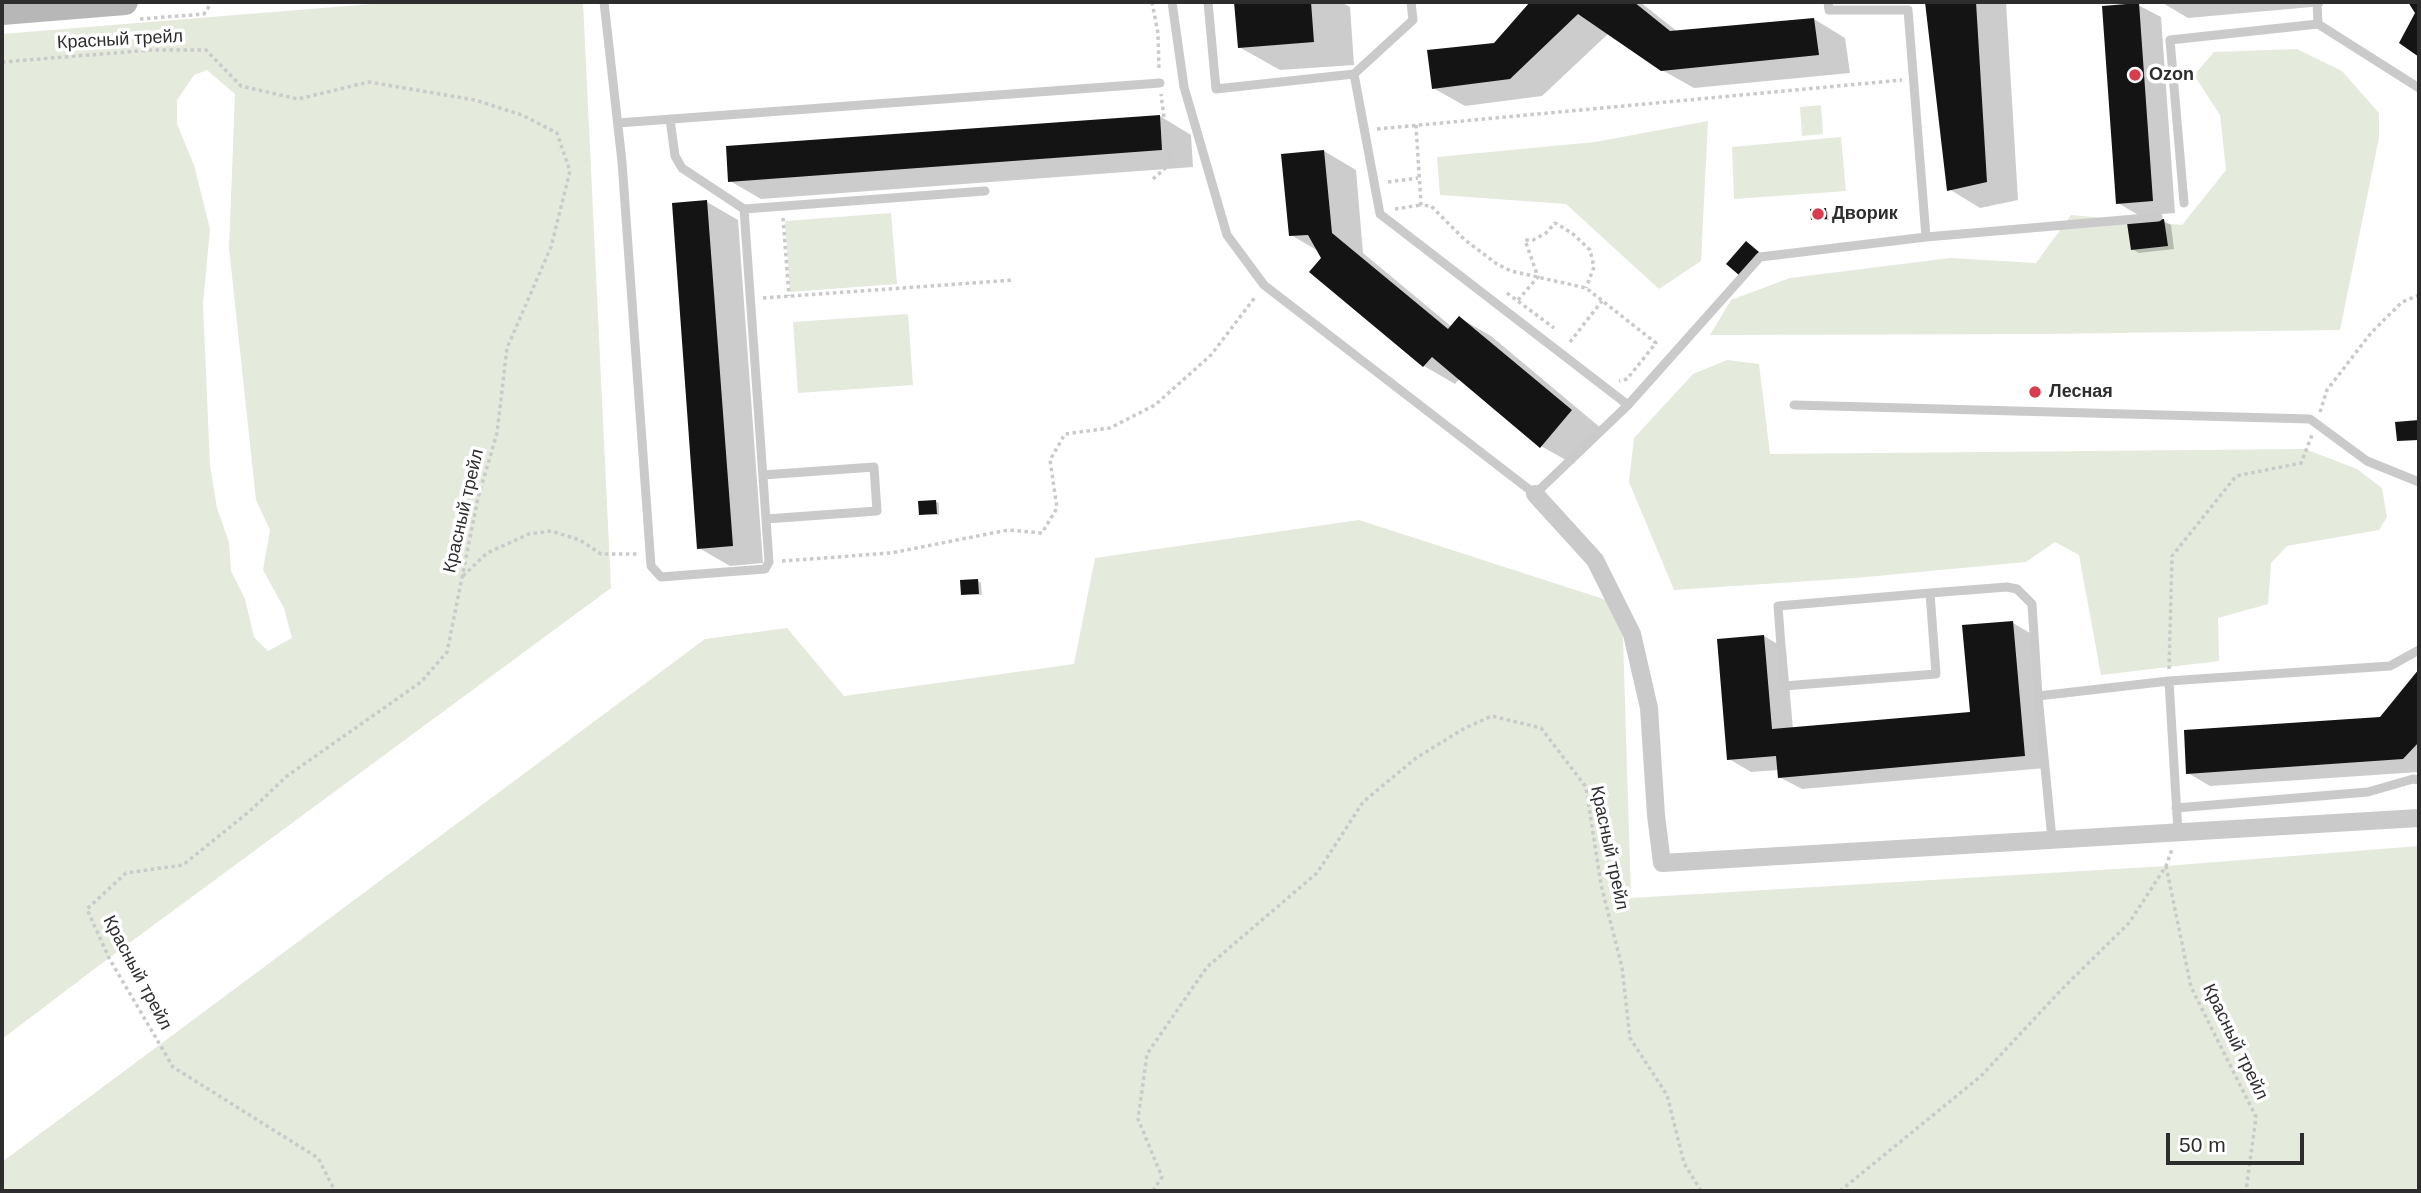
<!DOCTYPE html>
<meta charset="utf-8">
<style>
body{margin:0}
#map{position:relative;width:2421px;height:1193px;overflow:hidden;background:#fff;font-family:Arial,sans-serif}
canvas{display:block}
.frame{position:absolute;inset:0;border:4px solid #2d2d2d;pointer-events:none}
.scale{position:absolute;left:2166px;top:1133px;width:138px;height:32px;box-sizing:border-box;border:4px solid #2d2d2d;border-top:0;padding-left:9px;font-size:21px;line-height:24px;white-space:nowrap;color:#2d2d2d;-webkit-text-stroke:5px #fff;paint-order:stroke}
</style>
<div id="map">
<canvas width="2421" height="1193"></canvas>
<div class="frame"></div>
<div class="scale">50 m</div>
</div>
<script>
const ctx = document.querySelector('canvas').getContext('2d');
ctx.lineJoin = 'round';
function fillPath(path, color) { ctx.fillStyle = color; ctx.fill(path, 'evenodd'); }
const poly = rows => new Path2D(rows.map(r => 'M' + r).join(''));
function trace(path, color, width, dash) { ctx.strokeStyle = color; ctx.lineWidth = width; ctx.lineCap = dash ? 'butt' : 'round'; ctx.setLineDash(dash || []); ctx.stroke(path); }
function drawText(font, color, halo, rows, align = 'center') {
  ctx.font = font + ' Arial,sans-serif'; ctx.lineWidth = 7; ctx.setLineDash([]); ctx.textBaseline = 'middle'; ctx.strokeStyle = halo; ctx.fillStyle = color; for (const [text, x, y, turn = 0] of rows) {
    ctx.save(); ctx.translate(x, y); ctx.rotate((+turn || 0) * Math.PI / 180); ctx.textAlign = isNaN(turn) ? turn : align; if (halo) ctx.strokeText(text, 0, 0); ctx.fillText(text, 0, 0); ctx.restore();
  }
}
const green = poly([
 [396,2,583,2,611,588,109,958,2,1039,2,34],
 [207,70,235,94,229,248,256,500,270,530,263,570,284,608,292,638,268,651,254,637,245,599,231,571,229,542,217,508,210,465,203,304,210,229,194,165,177,124,177,100,194,75],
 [2297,49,2342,71,2379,113,2379,138,2340,330,2041,334,1710,335,1731,300,1790,278,1950,258,2036,263,2071,215,2182,225,2226,170,2220,115,2194,75,2214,52],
 [1821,105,1823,134,1802,136,1800,107],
 [1708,121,1701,261,1659,289,1566,204,1440,195,1437,157,1595,142],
 [1841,137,1846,191,1734,199,1732,147],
 [891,213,897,284,790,292,785,221],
 [908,314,913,385,798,393,793,322],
 [1727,360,1759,364,1770,454,2305,449,2357,469,2382,488,2387,517,2379,530,2287,546,2271,563,2268,604,2218,618,2219,661,2101,675,2079,555,2055,542,2026,562,1855,578,1674,590,1629,482,1634,438,1693,374],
 [1359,520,1622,605,1631,898,2166,866,2419,846,2418,1191,2,1191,2,1162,705,639,787,628,844,696,1074,664,1095,558]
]);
const shadow = poly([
 [1236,2,1341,2,1350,7,1354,65,1280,70,1239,47],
 [1533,2,1640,2,1678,32,1814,19,1845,38,1850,73,1694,88,1662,70,1609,33,1542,96,1465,106,1433,88,1494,45],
 [1927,2,2006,2,2018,200,1980,208,1949,189],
 [2161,2,2322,2,2323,6,2188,18],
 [2138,5,2161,17,2175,213,2140,216,2118,203],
 [1160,116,1191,135,1193,167,761,199,730,181],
 [1324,151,1356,170,1363,253,1452,327,1460,318,1491,336,1602,429,1573,464,1541,446,1460,378,1455,384,1424,366,1323,258,1320,252,1291,235],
 [707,202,738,220,763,563,730,566,699,548],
 [1825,210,1828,212,1829,220,1813,219],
 [2164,221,2171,225,2174,249,2139,253,2132,249],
 [936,502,939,503,939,515,921,514],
 [978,581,981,583,982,595,963,594],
 [2013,623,2035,636,2046,768,1802,789,1779,777,1779,770,1751,772,1729,759,1764,636,1786,649,1793,729,1972,714],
 [2419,672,2419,772,2210,786,2188,773,2381,719]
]);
const building = poly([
 [1234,2,1311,2,1314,42,1238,48],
 [1530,2,1634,2,1670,31,1814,18,1819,55,1661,71,1578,14,1510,79,1432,89,1427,50,1494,43],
 [1925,2,1976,2,1987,182,1947,191],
 [2408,2,2419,2,2419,57,2399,43,2415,13],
 [2139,3,2153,201,2116,204,2102,6],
 [1160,115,1162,150,728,182,726,146],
 [1324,150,1332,233,1448,329,1459,316,1572,410,1540,448,1432,357,1423,367,1309,272,1321,258,1308,235,1289,236,1281,154],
 [707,200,733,546,697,549,672,203],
 [1826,208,1827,219,1811,220,1810,209],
 [2164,219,2168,246,2131,250,2127,223],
 [1746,241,1759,252,1739,275,1726,264],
 [2419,420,2419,440,2397,441,2395,422],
 [936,500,937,514,919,515,918,501],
 [978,579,979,594,961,595,960,580],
 [2013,621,2025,756,1778,778,1776,756,1727,760,1717,639,1764,635,1772,729,1970,712,1962,625],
 [2419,669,2419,742,2403,759,2186,774,2184,730,2380,717]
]);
const path = poly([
 [1152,2,1158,33,1159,69],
 [140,19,204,14,212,2],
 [2,62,151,50,206,50,241,86,298,99,369,82,475,100,522,115,557,133,570,171,551,247,507,348,497,433,478,498,447,652,421,682,287,776,251,810,183,865,126,873,87,909,109,958,173,1067,318,1158,335,1191],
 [1416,125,1421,205,1431,206,1465,240,1497,264,1511,271,1586,288,1656,343,1627,379,1619,381],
 [1377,129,1902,80],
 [1153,179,1170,164,1161,94],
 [1388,182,1418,178],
 [1395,209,1421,205],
 [783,218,789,296],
 [1507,293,1554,328],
 [763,298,1014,280],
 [1518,300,1538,277,1525,240,1533,240,1546,233,1555,223,1572,233,1590,250,1594,267,1586,288],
 [1570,342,1602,301],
 [2320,412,2327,390,2371,333,2402,302,2419,295],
 [782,561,891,553,1008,530,1042,533,1057,508,1050,460,1065,434,1110,428,1155,405,1211,355,1256,296],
 [463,576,487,553,529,534,551,531,580,540,601,554,639,554],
 [2169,669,2172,556,2236,476,2301,463,2312,435],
 [2166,866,2191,987,2256,1117,2246,1191],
 [1153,1191,1162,1177,1138,1119,1147,1054,1207,967,1317,873,1363,802,1416,758,1465,728,1492,716,1541,728,1586,787,1601,885,1622,967,1630,1038,1667,1095,1684,1163,1701,1191],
 [1840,1191,1981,1076,2062,989,2129,923,2166,866,2172,849]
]);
const lane = poly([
 [604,2,622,162,651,566,661,577,765,569,769,562,744,209],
 [1172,2,1184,87,1227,235,1264,285,1535,494,1628,405],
 [1208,2,1216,89,1354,74],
 [1411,2,1413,20,1354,74,1380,214,1628,405,1760,257,1926,237,1908,10,1829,10,1828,2],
 [2317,2,2318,24],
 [670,119,675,156,682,168,744,209,985,191],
 [618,123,1160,83],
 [2184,203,2170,40,2318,24,2419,88],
 [1926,237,2158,217],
 [1794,405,2310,419,2367,461,2419,482],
 [763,475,874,467,877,511,766,519],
 [1930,593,1778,606,1784,686,1936,674,1930,593,2007,587,2017,589,2032,604,2038,696,2169,681,2390,666,2419,650],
 [2169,681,2178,832],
 [2038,696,2052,839],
 [2176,808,2368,792,2413,779,2419,780]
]);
const street = poly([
 [1535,494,1595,560,1632,634,1649,708,1656,815,1662,863,2419,818]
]);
const secondary = poly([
 [2,12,125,2]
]);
const markers = [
 [2135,75,7,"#d83c4e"],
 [1818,214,7,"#d83c4e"],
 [2035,392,7,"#d83c4e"]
];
const streetNames = [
 ["Красный трейл",120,40,-3],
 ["Красный трейл",464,511,-77],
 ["Красный трейл",1609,848,78],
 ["Красный трейл",137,973,62],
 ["Красный трейл",2235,1042,64]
];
const poiNames = [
 ["Ozon",2149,75],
 ["Дворик",1832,214],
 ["Лесная",2049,392]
];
fillPath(green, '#e4eadc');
fillPath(shadow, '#0003');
fillPath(building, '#141414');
trace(path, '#cacaca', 3.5, [3.5, 3.5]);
trace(lane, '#cacaca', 9);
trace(street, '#cacaca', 18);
trace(secondary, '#b7b7b7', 26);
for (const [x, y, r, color] of markers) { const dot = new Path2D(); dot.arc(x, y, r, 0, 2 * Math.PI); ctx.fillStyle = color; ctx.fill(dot); trace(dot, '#fff', 2.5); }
drawText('18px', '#2d2d2d', '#fff', streetNames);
drawText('bold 18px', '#2d2d2d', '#fff', poiNames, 'left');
</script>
